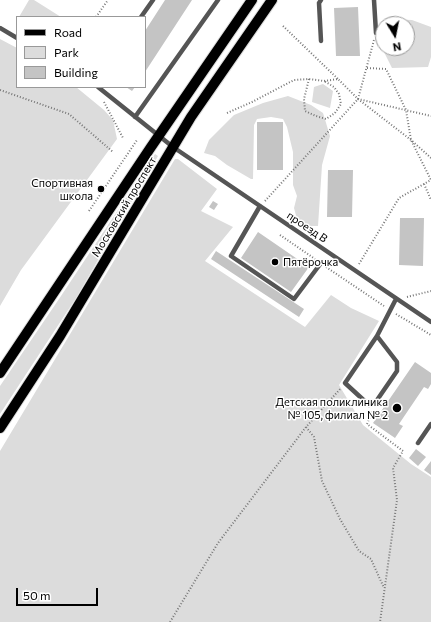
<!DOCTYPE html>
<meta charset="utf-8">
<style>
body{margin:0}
#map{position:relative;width:431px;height:622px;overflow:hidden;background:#fff;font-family:Commissioner,sans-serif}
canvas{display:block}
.legend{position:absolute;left:16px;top:16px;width:130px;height:72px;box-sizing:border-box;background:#fff;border:1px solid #999;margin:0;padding:5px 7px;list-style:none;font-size:12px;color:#000}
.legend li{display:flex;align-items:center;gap:8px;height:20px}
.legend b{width:20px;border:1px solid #999}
.north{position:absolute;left:375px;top:16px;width:40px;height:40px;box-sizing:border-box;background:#fff;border:1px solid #999;border-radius:50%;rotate:170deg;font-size:11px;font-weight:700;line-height:16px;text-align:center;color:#000}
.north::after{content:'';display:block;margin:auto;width:14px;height:18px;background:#000;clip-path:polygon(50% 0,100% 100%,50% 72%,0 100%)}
.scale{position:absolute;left:16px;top:588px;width:82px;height:18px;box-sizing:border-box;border:2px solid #000;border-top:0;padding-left:5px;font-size:12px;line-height:14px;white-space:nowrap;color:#000;-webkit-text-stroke:3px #fff;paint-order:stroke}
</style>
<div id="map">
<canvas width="431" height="622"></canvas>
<ul class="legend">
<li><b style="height:5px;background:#000"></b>Road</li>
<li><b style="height:11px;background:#dcdcdc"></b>Park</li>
<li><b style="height:11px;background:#c4c4c4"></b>Building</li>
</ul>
<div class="north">N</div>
<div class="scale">50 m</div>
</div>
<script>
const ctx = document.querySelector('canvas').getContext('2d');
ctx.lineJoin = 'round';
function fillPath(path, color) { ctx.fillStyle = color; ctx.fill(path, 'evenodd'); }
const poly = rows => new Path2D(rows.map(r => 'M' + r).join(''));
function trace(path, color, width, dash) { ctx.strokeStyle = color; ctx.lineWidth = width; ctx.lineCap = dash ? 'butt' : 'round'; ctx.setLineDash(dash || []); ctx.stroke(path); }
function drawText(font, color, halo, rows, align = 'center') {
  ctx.font = font + ' Commissioner,sans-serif'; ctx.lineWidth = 3; ctx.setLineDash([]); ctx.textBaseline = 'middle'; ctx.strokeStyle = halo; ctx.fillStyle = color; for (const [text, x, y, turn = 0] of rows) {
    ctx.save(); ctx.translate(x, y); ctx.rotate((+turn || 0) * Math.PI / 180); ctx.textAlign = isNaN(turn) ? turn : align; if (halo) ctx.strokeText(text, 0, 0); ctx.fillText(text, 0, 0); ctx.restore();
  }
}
const green = poly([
 [29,0,34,0,61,17,19,17],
 [386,19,412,20,431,27,431,57,428,67,392,68,382,48,383,39,383,48,407,48,407,24,385,24],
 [0,39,17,48,17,87,76,87,104,110,113,120,117,139,21,270,0,306],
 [323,84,333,91,330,108,312,102,314,87],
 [288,96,311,105,323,113,330,136,322,165,318,226,306,226,298,223,294,208,297,196,293,185,293,152,287,127,283,119,271,117,257,119,254,125,253,179,251,179,227,165,215,156,204,153,209,140,234,115,263,103],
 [155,154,158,156,76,298,0,414,0,386,61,296],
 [175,159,178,159,217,189,201,211,233,227,205,261,305,327,331,295,351,308,379,321,339,385,363,425,411,464,431,477,431,622,0,622,0,451]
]);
const building = poly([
 [165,0,192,0,145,72,145,31],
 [358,7,360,56,336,56,334,8],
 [126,87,135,87,132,91],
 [257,122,283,122,283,170,257,170],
 [328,170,353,170,352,217,327,217],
 [213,201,218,204,214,210,209,207],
 [400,218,424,218,423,266,399,265],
 [258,232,309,267,291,292,241,258],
 [216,251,304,309,299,317,211,259],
 [415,362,431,373,431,384,428,389,424,387,399,424,403,426,395,438,373,423],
 [416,449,426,457,418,466,409,458],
 [431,461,431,475,424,470]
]);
const path = poly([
 [96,17,108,0],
 [283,26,338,79],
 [367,68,386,69,406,110,411,140,431,180],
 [309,79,304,99,305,111,316,116,326,119,335,113,341,104,339,94,334,87,324,81],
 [0,90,69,114,113,152],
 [358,99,374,40],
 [104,102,123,138],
 [227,113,252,102,294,80,309,79,324,81,338,79,358,99,431,116],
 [424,184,431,200],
 [265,201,358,99,411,140,431,158],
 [89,211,137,140],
 [280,235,315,259],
 [359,264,399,198,431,180],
 [326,267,384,306],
 [407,297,431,291],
 [396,314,431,335],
 [372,412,367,424,403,451,393,468,397,500,380,622],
 [306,427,314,437,322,481,340,519,359,551,371,559,384,588],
 [170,622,218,543,306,427,341,388]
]);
const lane = poly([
 [374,0,376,33],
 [141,17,153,0],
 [0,28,17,38],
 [321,41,319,3,321,0],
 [98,87,173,147,431,322],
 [135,117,218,0],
 [260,206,231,256,294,299,321,263],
 [377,336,397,362,397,371,375,403,369,405,345,383,377,336,396,299],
 [418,443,431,424]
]);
const primary = poly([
 [0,373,151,147,252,0],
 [0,428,60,336,191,117,272,0]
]);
const markers = [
 [101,189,4,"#000"],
 [275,262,4,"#000"],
 [397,408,5,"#000"]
];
const poiNames = [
 ["Спортивная",93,183],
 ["школа",93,196],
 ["Пятёрочка",283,262,"left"],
 ["Детская поликлиника",388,402],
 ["№ 105, филиал № 2",388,415]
];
const streetNames = [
 ["Московский проспект",124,207,-59],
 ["проезд B",307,227,34]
];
fillPath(green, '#dcdcdc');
fillPath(building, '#c4c4c4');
trace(primary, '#dbdbdb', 12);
trace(path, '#777', 2, [1, 2]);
trace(lane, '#555', 4.5);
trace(primary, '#000', 10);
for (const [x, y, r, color] of markers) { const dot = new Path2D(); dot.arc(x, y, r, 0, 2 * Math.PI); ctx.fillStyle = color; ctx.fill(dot); trace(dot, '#fff', 1.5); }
drawText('11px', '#000', '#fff', poiNames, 'right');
drawText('11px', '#000', '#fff', streetNames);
</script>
